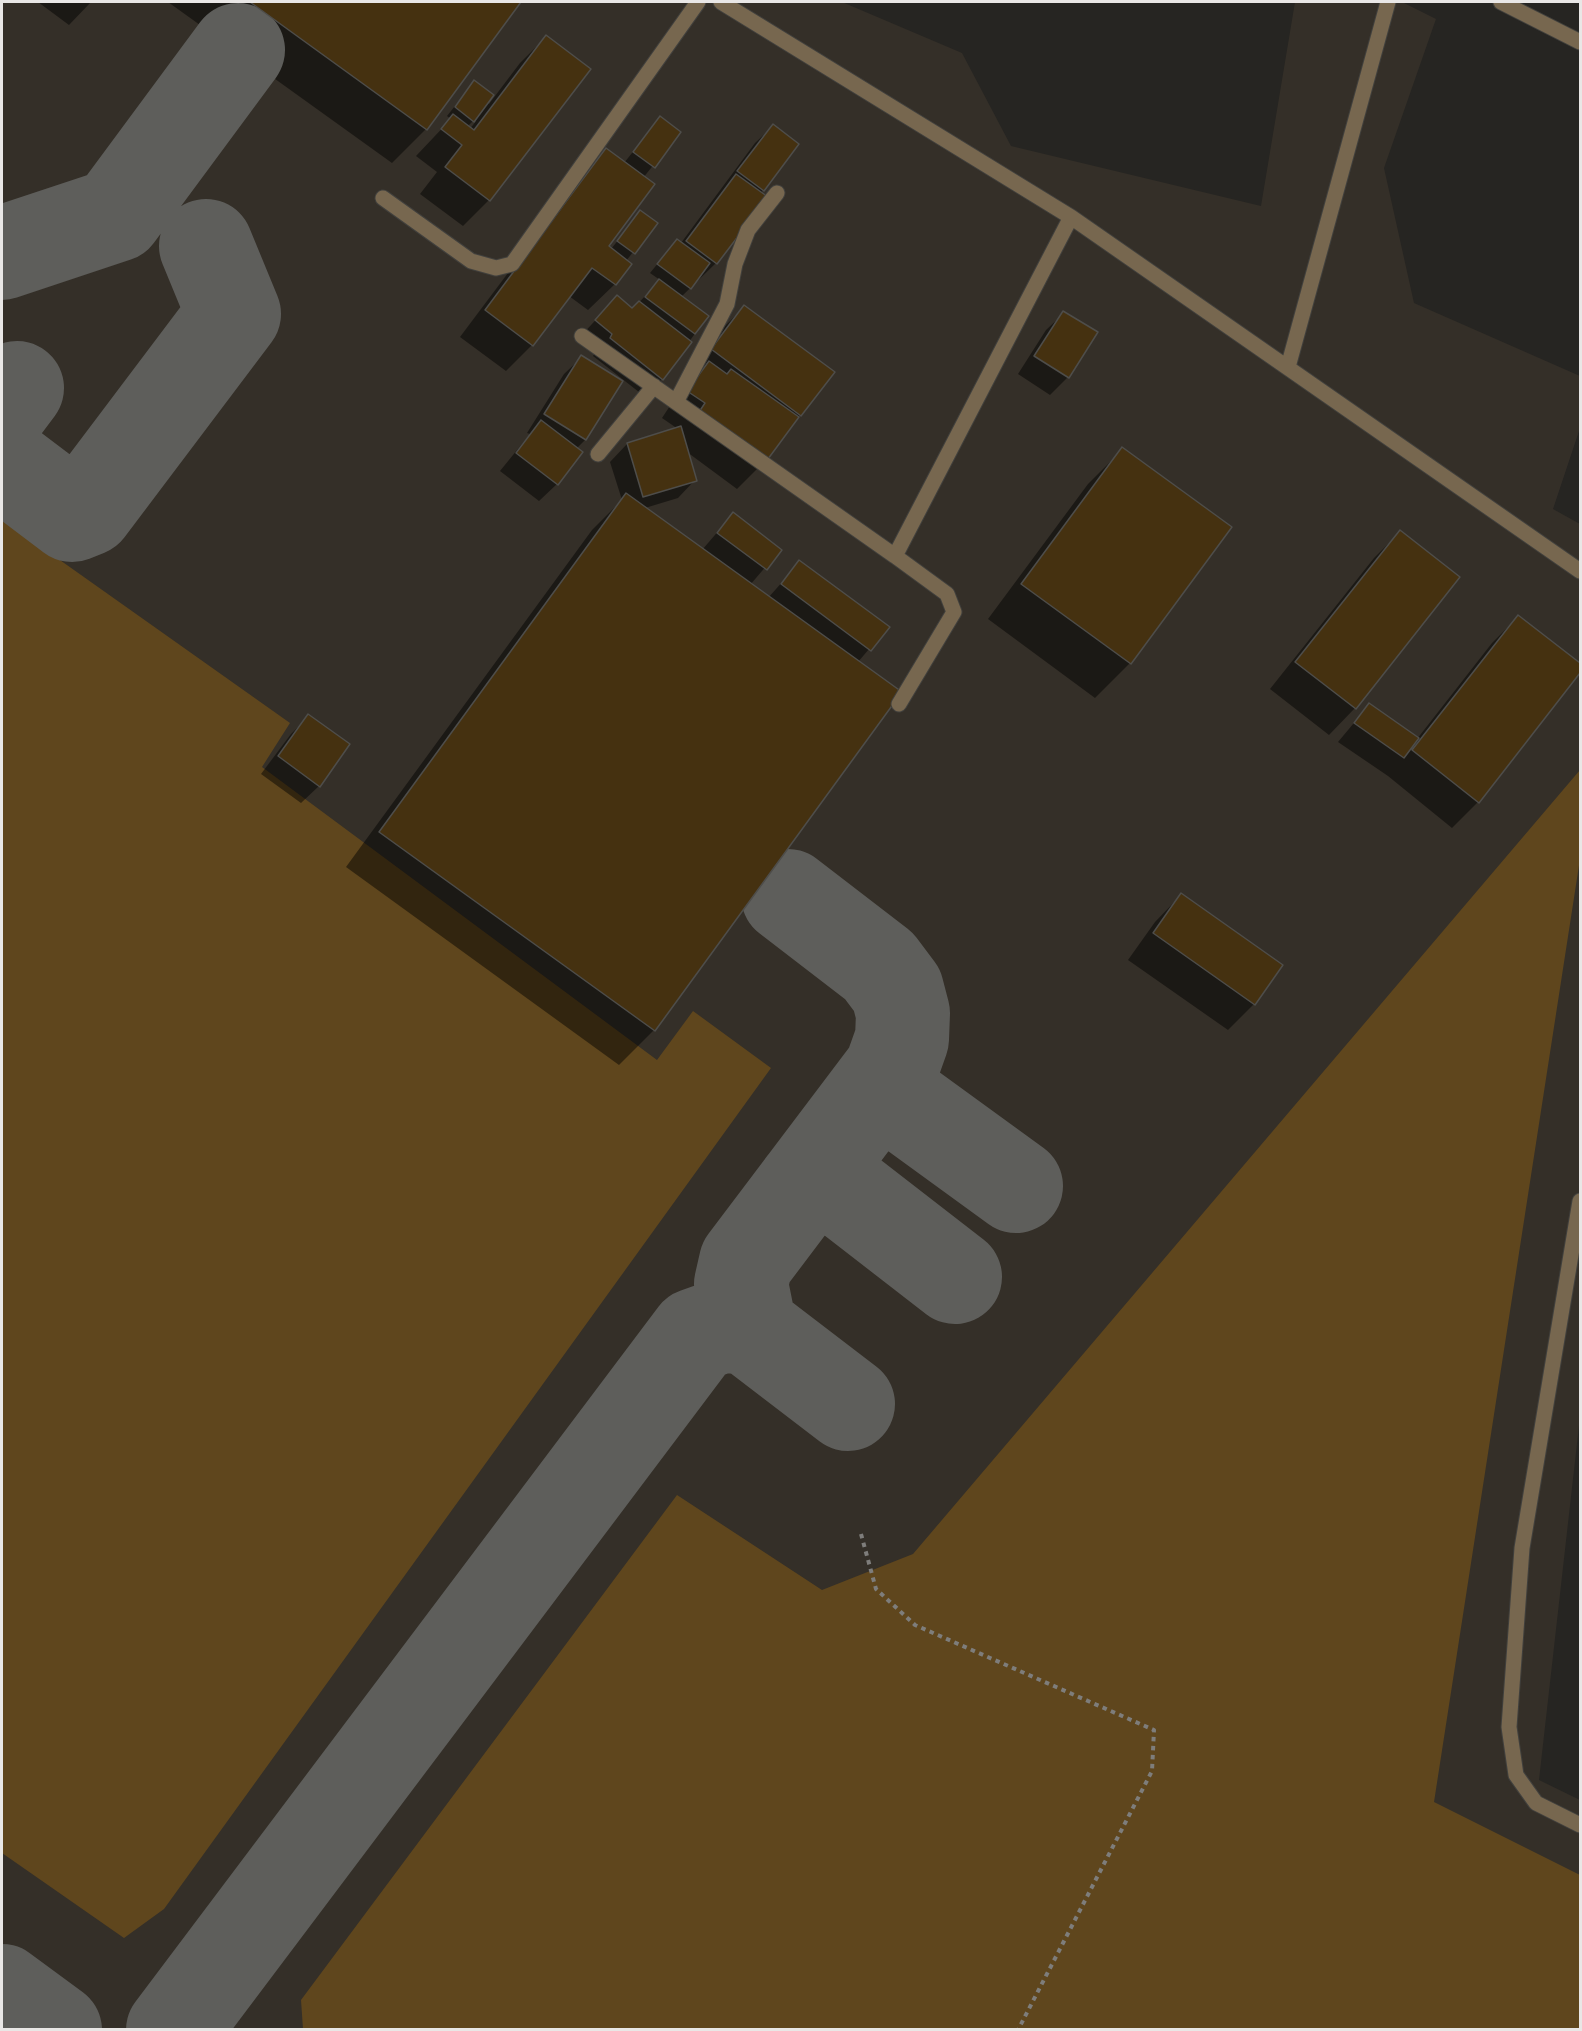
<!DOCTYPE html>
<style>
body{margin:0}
#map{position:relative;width:1582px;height:2031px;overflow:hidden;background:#262522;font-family:"Source Serif 4",serif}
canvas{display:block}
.frame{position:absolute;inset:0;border:3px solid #e9e7e6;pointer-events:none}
</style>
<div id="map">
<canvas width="1582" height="2031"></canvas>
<div class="frame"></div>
</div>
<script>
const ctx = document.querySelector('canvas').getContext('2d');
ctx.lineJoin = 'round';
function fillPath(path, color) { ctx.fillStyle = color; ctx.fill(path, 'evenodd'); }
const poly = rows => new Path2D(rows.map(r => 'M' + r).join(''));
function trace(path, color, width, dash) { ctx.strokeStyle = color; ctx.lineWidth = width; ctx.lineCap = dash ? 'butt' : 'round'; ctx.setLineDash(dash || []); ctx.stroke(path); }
const built = poly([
 [2,2,842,2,962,53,1011,146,1261,206,1295,2,1402,2,1436,19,1384,168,1414,303,1580,376,1580,428,1553,509,1580,524,1580,1417,1539,1780,1580,1800,1580,2029,2,2029]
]);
const green = poly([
 [2,519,290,723,262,767,657,1060,693,1011,771,1068,164,1909,124,1938,2,1853],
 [1580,770,1580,859,1434,1802,1580,1875,1580,2029,303,2029,301,2000,677,1495,822,1590,913,1554]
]);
const shadow = poly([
 [38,2,91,2,69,25],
 [168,2,519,2,426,129,392,163],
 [546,37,489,200,463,226,420,194,437,172,416,156,451,119,447,116,474,82,489,104,520,63],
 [475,119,476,121,470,129,467,127],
 [660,118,679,133,643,178,606,246,611,249,641,212,656,223,626,261,615,284,588,310,569,296,532,345,506,371,460,337,580,177,606,150,624,163],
 [773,126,763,190,716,263,681,297,707,317,662,379,644,396,593,356,595,353,579,338,617,297,632,310,660,280,650,273,677,240,681,243,755,143],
 [744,307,800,415,764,462,737,489,687,452,695,480,678,498,645,508,702,550,733,514,780,550,750,585,768,598,800,562,887,628,858,662,900,693,654,1030,619,1065,346,867,592,530,622,500,610,462,627,444,678,429,662,418,718,333],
 [1064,313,1068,377,1050,395,1018,374,1046,330],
 [582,357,621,381,585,440,576,449,557,484,539,501,500,471,530,434,527,433,564,374],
 [1123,449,1230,527,1130,663,1095,698,988,619,1088,484],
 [1400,532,1458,577,1355,708,1329,735,1270,689,1374,558],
 [1518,617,1580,665,1580,671,1478,802,1452,828,1388,776,1338,742,1369,705,1417,739,1492,643],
 [309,716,319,786,301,803,261,774,291,734],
 [1181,895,1254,1004,1228,1030,1128,960,1155,922]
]);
const taxiway = poly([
 [2,253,116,215,238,50],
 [2,408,17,388],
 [2,462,72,515,87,509,234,314,206,246],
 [869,1102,885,1100,906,1106,1016,1186],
 [804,1185,820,1182,835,1184,955,1277],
 [750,1329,741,1284,746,1262,891,1070,902,1039,903,1013,897,990,879,966,788,896],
 [2,1991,55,2030],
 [173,2030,696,1335,724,1325,750,1329,848,1404]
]);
const building = poly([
 [250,2,521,2,427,130,250,2],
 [546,35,591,69,490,201,445,167,462,145,441,129,453,114,474,130,546,35],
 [474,80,494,95,474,122,455,107,474,80],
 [660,116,681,132,655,168,633,152,660,116],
 [773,124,799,144,764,191,737,171,773,124],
 [606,148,655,184,609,246,632,264,616,285,592,268,533,346,485,310,606,148],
 [736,174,768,197,717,264,686,241,736,174],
 [640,210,658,223,635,254,617,241,640,210],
 [677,239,710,263,691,289,657,264,677,239],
 [659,279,709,316,695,334,645,297,659,279],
 [617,295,632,308,639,301,692,342,663,380,610,338,612,334,595,320,617,295],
 [744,305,835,372,801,416,711,349,744,305],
 [1063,311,1098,332,1069,378,1034,356,1063,311],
 [581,355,623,381,586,440,544,414,581,355],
 [709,361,727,374,731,369,799,417,765,463,697,415,705,403,687,391,709,361],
 [541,420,583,452,558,485,516,453,541,420],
 [681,426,697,481,643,497,627,443,681,426],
 [1122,447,1232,527,1131,664,1021,584,1122,447],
 [626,493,902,692,655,1031,379,832,626,493],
 [733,512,782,550,767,570,717,533,733,512],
 [1400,530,1460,577,1356,709,1295,662,1400,530],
 [799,560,890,627,871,651,781,584,799,560],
 [1518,615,1580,663,1580,673,1479,803,1412,750,1518,615],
 [1369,703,1419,738,1404,758,1354,723,1369,703],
 [308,714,350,744,320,787,278,756,308,714],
 [1181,893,1283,965,1255,1005,1153,933,1181,893]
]);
const path = poly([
 [861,1534,876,1589,915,1625,1154,1730,1152,1771,1018,2030]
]);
const lane = poly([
 [721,2,1071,217,1580,571],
 [383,198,471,261,496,268,512,264,698,2],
 [582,336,895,556,1071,217],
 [1288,367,1388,2],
 [676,402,727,304,735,264,748,230,777,193],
 [598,454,654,386],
 [895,556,947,594,954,612,899,704],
 [1580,1201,1522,1548,1509,1727,1516,1775,1536,1803,1580,1825]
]);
const street = poly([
 [1501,2,1580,42]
]);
fillPath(built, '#342f28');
fillPath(green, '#5f461d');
fillPath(shadow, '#0007');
trace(taxiway, '#5e5e5b', 94);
fillPath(building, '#453110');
trace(building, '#4e4d4a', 1.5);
trace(lane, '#41403d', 17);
trace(street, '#41403d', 17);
trace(path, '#7e7d7b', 4, [4.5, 4.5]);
trace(lane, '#77674f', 15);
trace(street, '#77674f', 15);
</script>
